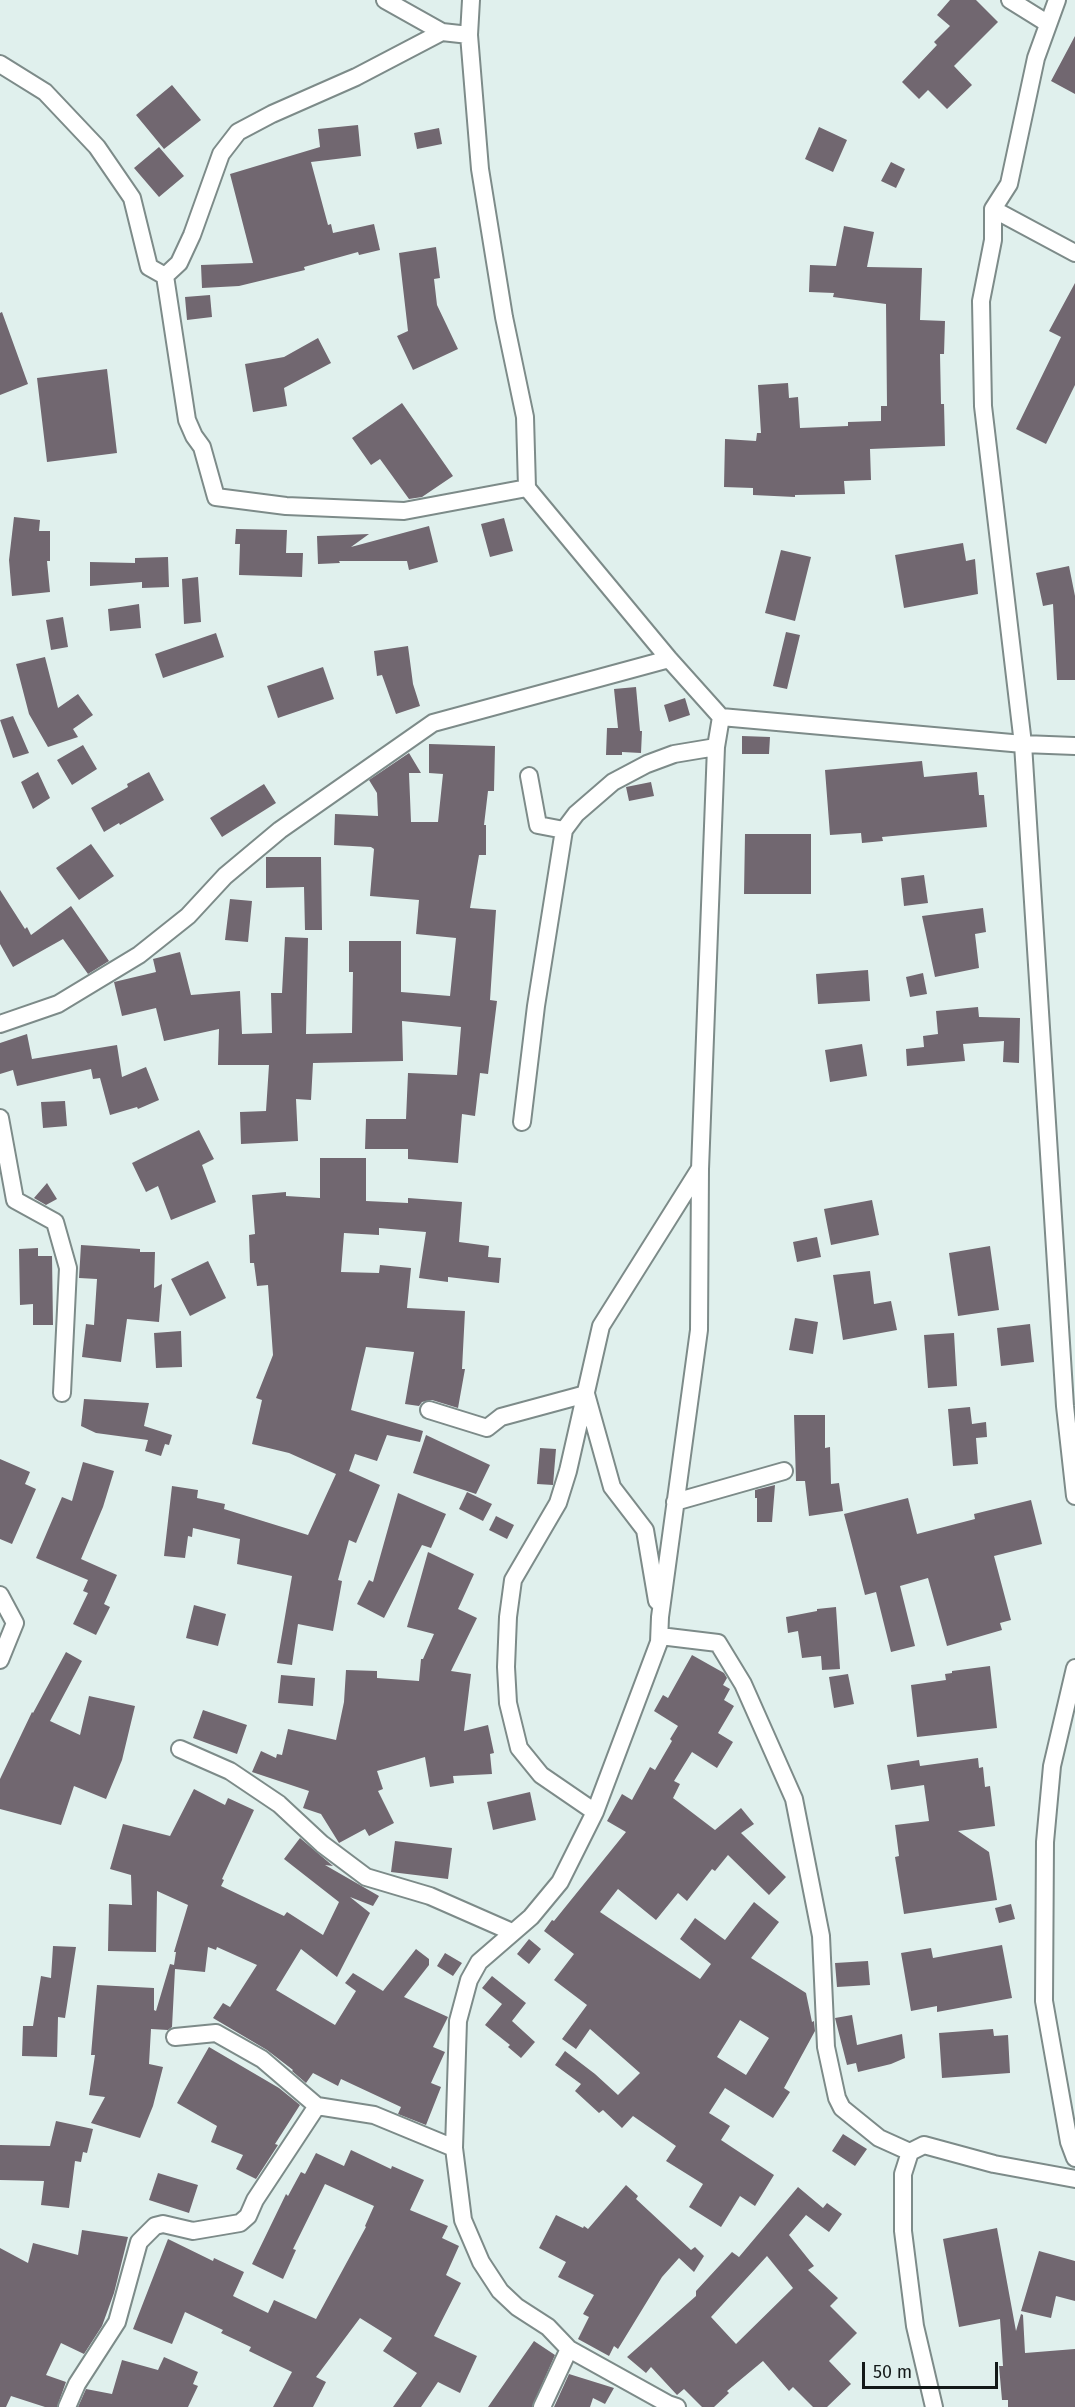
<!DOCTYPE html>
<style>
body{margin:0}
#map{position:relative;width:1075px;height:2407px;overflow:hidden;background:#e0f0ed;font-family:"Fira Sans",sans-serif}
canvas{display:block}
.scale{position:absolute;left:862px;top:2362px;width:136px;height:27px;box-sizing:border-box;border:3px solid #131918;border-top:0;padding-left:8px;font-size:18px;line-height:21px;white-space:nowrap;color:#131918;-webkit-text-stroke:4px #e0f0ed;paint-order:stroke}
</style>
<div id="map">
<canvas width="1075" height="2407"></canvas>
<div class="scale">50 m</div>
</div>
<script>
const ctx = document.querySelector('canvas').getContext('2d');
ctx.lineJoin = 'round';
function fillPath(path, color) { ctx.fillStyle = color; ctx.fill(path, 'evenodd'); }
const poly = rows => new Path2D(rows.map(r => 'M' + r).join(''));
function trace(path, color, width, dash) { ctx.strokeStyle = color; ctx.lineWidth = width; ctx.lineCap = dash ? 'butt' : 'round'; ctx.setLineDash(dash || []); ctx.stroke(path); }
const building = poly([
 [950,0,976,0,998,22,954,66,972,85,947,109,928,90,919,99,902,82,937,45,934,42,950,26,937,15],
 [1075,36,1075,94,1051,81],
 [172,85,201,120,164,149,136,115],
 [358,125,361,156,311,162,328,225,331,224,333,233,374,224,380,250,359,255,358,252,304,267,305,270,239,286,202,288,201,265,253,263,230,174,320,147,318,129],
 [819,127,847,140,833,172,805,159],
 [439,128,442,144,417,149,414,133],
 [159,147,184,176,159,197,134,168],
 [891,162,905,169,896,188,881,181],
 [844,226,874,232,867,267,922,268,920,320,945,321,944,354,940,354,941,404,944,404,945,446,870,449,871,480,844,481,845,494,795,495,795,497,753,495,753,488,724,487,725,439,756,441,757,433,761,433,758,385,788,383,789,398,798,397,800,428,848,426,848,422,881,421,881,406,887,406,886,304,833,297,834,293,809,292,810,265,836,266],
 [436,247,440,278,434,279,437,305,458,349,413,370,397,336,408,331,399,253],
 [1075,283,1075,385,1046,444,1016,429,1061,337,1049,331],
 [210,295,212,317,187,320,185,297],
 [2,312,28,384,0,395,0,313],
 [318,338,331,363,284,388,287,406,253,412,245,364,284,357],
 [107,369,117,453,47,462,37,378],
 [402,403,453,476,422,497,409,499,380,459,371,465,352,438],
 [14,517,40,520,39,531,50,531,50,561,47,561,50,592,12,596,9,560],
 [504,518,513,551,490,557,481,524],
 [429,526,438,562,409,570,407,561,339,561,340,563,318,564,317,536,369,534,351,547],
 [236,529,287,530,286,553,303,553,302,577,239,575,240,544,235,544],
 [963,543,966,561,975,559,978,594,904,608,895,555],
 [781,550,811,557,795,621,765,613],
 [168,557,169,587,142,588,142,582,90,586,90,562,135,563,135,558],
 [1069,566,1075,596,1075,680,1057,680,1053,604,1043,606,1036,573],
 [198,577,201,622,184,624,182,579],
 [139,604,141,628,110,631,108,609],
 [63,617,68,647,51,650,46,620],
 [786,632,800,635,787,689,773,686],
 [216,633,224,657,163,678,155,654],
 [408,646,413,684,420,706,396,714,382,675,377,676,374,651],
 [45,657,58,708,78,694,93,715,73,729,78,737,48,747,29,714,16,664],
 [323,667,334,699,278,718,267,686],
 [636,687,640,731,642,731,641,753,622,752,622,755,606,755,607,728,618,728,614,689],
 [685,698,690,715,669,722,664,705],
 [13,716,29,753,13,758,0,720],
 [742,736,770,737,769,754,742,754],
 [429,744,495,746,494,791,488,791,484,825,486,825,486,855,479,855,470,908,496,910,490,1000,497,1001,488,1074,480,1073,475,1116,462,1114,458,1163,408,1159,408,1149,365,1149,366,1119,406,1119,408,1073,457,1075,461,1027,402,1021,403,1061,313,1063,311,1100,296,1099,298,1141,241,1144,240,1112,266,1111,269,1065,218,1065,219,1029,164,1041,156,1008,122,1016,114,982,156,972,153,959,180,952,191,995,240,991,242,1034,272,1033,271,993,282,993,285,937,308,938,306,1034,352,1033,353,972,349,972,349,941,401,941,401,992,450,996,456,938,416,934,419,900,370,896,374,849,371,847,334,845,335,814,378,816,377,793,369,780,409,753,421,773,409,773,411,822,438,822,443,774,429,773],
 [83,745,97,769,72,785,57,760],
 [922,761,924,777,977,772,979,795,984,795,987,827,882,837,883,841,862,843,861,833,830,835,825,770],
 [38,772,50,798,33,809,21,782],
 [149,772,164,800,120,825,119,823,104,832,91,808,128,787,127,784],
 [651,782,654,796,629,801,626,787],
 [264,784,276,803,222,837,210,818],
 [745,834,811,834,811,894,744,894],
 [91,844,114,876,79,900,56,868],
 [266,857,321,857,322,930,305,930,304,887,266,888],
 [924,875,928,903,904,906,901,878],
 [0,890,25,929,27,927,31,935,71,906,109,961,88,974,63,939,13,967,0,944],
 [230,899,252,901,248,942,225,940],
 [983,908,986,932,975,934,979,968,935,977,922,916],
 [868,970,870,1001,818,1004,816,974],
 [923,973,927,994,910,997,906,977],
 [978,1007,979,1017,1020,1018,1019,1063,1003,1062,1004,1041,963,1044,965,1061,907,1066,906,1049,924,1047,923,1036,938,1034,936,1011],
 [27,1034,32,1059,117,1045,122,1077,146,1067,159,1100,138,1109,137,1107,110,1115,100,1078,93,1079,91,1069,17,1086,13,1070,0,1074,0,1043],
 [862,1044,867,1076,830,1082,825,1050],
 [65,1101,67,1126,43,1128,41,1102],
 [199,1130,214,1159,202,1165,216,1202,171,1220,158,1186,146,1192,132,1163],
 [320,1158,366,1158,366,1201,408,1203,408,1198,462,1202,459,1242,489,1246,488,1257,501,1258,499,1283,448,1277,448,1282,419,1278,426,1232,379,1228,379,1235,344,1233,341,1272,379,1273,380,1265,411,1268,407,1308,465,1311,462,1369,465,1369,458,1408,432,1400,422,1402,419,1406,405,1404,414,1352,366,1347,351,1410,423,1431,420,1442,387,1435,377,1461,355,1454,349,1471,380,1485,356,1543,349,1540,338,1580,342,1581,333,1631,298,1624,292,1665,277,1663,292,1576,237,1564,240,1539,193,1528,192,1537,188,1536,185,1558,164,1556,172,1486,198,1490,197,1498,225,1504,224,1509,308,1535,336,1474,289,1453,252,1444,262,1400,256,1398,273,1355,268,1285,257,1286,254,1263,250,1263,249,1235,255,1234,252,1195,286,1192,286,1196,320,1198],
 [47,1183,57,1199,46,1205,34,1198],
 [872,1200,879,1235,831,1245,824,1209],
 [817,1237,821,1257,797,1262,793,1242],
 [81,1245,140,1249,140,1252,155,1252,154,1288,162,1284,159,1322,127,1319,121,1362,82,1357,86,1324,94,1325,97,1279,79,1278],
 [990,1246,999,1310,958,1316,949,1253],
 [38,1248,38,1256,52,1256,53,1325,33,1325,33,1304,20,1305,19,1249],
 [208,1261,226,1298,190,1316,171,1279],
 [870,1271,874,1304,891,1301,897,1330,843,1340,833,1275],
 [795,1318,818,1322,813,1354,789,1350],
 [1030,1324,1034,1362,1001,1366,997,1328],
 [181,1331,182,1367,156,1368,154,1333],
 [954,1333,957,1386,928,1388,924,1335],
 [84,1399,149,1403,144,1426,172,1435,169,1445,165,1444,161,1456,145,1451,148,1440,96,1433,81,1426],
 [970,1407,972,1424,986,1422,987,1437,976,1438,978,1464,953,1466,948,1409],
 [794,1415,825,1415,825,1448,830,1447,831,1484,839,1483,843,1511,809,1516,805,1481,796,1481],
 [426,1435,490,1465,476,1494,413,1473],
 [540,1448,556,1449,553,1485,537,1484],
 [0,1459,30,1472,25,1484,36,1489,12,1544,0,1539],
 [83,1462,114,1471,103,1507,81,1559,117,1575,104,1604,110,1607,96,1635,73,1624,88,1593,83,1591,88,1580,36,1558,62,1497,72,1501],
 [775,1485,772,1522,757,1522,757,1498,755,1498,755,1490],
 [467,1492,492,1504,483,1521,459,1509],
 [398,1493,446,1514,431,1548,422,1545,384,1618,357,1604,369,1580,373,1582],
 [908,1498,917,1534,975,1519,974,1514,1031,1500,1042,1544,994,1556,1011,1620,1000,1623,1002,1630,947,1646,928,1578,900,1586,915,1646,891,1652,876,1592,865,1595,844,1514],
 [496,1516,514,1525,507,1539,489,1530],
 [428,1552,474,1574,458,1609,477,1618,451,1671,471,1674,464,1731,488,1725,494,1753,490,1754,492,1774,453,1776,454,1783,430,1787,425,1757,377,1771,383,1789,378,1791,394,1823,369,1836,365,1829,339,1843,321,1814,303,1808,309,1791,252,1772,261,1751,276,1758,277,1754,282,1755,288,1729,336,1740,344,1702,346,1670,377,1671,377,1678,419,1681,421,1659,423,1659,434,1634,407,1627],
 [194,1605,226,1614,218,1646,186,1638],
 [836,1607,840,1669,822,1670,821,1656,802,1658,798,1631,788,1633,786,1617,817,1611,817,1609],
 [66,1652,82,1661,50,1721,80,1735,89,1696,135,1706,122,1760,106,1799,74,1786,61,1825,0,1809,0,1779,32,1712,33,1713],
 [692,1655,724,1673,727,1678,723,1685,730,1689,724,1700,734,1706,718,1733,733,1742,717,1768,692,1752,674,1781,680,1784,673,1798,715,1830,741,1808,754,1824,741,1833,786,1877,769,1895,728,1855,715,1871,712,1869,687,1901,678,1893,656,1920,618,1889,600,1912,700,1979,711,1964,680,1939,695,1918,725,1940,754,1902,779,1922,751,1958,806,1993,812,2022,814,2021,815,2031,784,2088,790,2092,773,2118,725,2088,709,2113,730,2126,721,2140,774,2175,755,2206,740,2196,721,2227,689,2207,703,2184,666,2161,676,2146,633,2116,622,2128,603,2110,599,2113,575,2091,581,2084,555,2065,565,2051,595,2074,618,2095,640,2073,590,2029,576,2049,562,2039,587,2005,554,1980,574,1954,544,1931,552,1920,554,1921,626,1832,607,1821,622,1794,632,1800,650,1767,655,1770,672,1741,670,1739,678,1726,654,1711,663,1695,668,1698],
 [740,2020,769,2038,746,2075,717,2057],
 [990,1666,997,1728,917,1737,911,1685,946,1680,945,1674,952,1673,952,1671],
 [848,1674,854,1704,834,1708,829,1677],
 [281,1675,315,1678,313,1706,278,1703],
 [203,1710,247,1725,237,1754,193,1738],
 [978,1758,979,1768,983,1767,985,1787,990,1786,995,1826,958,1831,989,1852,997,1900,904,1914,895,1857,899,1856,895,1825,929,1821,924,1785,891,1790,887,1765,919,1760,920,1766],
 [194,1789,225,1805,228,1798,254,1810,222,1879,224,1880,221,1886,284,1916,287,1912,323,1935,339,1902,284,1859,300,1838,333,1866,325,1865,379,1896,373,1906,350,1897,370,1913,337,1977,301,1949,276,1990,335,2025,356,1991,345,1983,353,1973,383,1991,416,1949,429,1959,429,1965,404,1997,448,2017,433,2047,445,2052,431,2083,441,2087,426,2125,398,2114,401,2107,341,2079,338,2086,313,2073,306,2083,292,2071,293,2070,267,2050,213,2018,223,2003,230,2007,257,1965,217,1947,216,1950,208,1947,205,1972,175,1969,172,2027,168,2030,151,2029,149,2064,163,2067,153,2106,140,2138,91,2123,105,2097,89,2095,95,2055,91,2055,97,1985,154,1988,154,2010,156,2011,170,1964,174,1965,176,1952,174,1952,188,1905,157,1891,156,1952,108,1951,109,1904,132,1905,131,1875,110,1869,123,1824,170,1836],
 [530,1792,536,1820,493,1830,487,1802],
 [395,1841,452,1848,448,1879,391,1872],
 [1011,1904,1015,1919,999,1923,995,1908],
 [529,1939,541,1949,529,1964,517,1954],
 [1002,1945,1012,1998,937,2012,937,2006,911,2011,901,1953,931,1948,933,1958],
 [53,1946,76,1947,65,2018,58,2017,57,2057,22,2056,23,2026,33,2026,41,1976,51,1978],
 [445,1953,462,1963,453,1976,437,1966],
 [868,1961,870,1985,837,1987,835,1963],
 [492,1976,526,2003,512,2021,535,2042,521,2058,508,2047,510,2045,485,2025,502,2004,482,1988],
 [852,2015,857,2045,902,2034,905,2058,891,2064,858,2072,856,2063,847,2065,835,2018],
 [993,2029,994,2036,1008,2035,1010,2073,942,2078,939,2033],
 [209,2047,279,2088,300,2105,275,2144,278,2145,256,2179,236,2169,243,2155,211,2142,217,2126,177,2103],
 [56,2121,93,2129,87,2153,83,2152,81,2162,75,2161,69,2208,41,2205,44,2181,0,2180,0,2145,50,2146],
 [843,2134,867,2149,855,2166,832,2151],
 [351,2150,391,2169,392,2166,424,2180,410,2210,448,2226,442,2238,459,2246,446,2275,461,2283,434,2336,477,2356,460,2393,438,2382,421,2407,393,2407,417,2373,383,2351,392,2338,360,2318,316,2377,326,2382,313,2407,273,2407,292,2372,249,2351,251,2347,221,2333,223,2330,185,2312,172,2344,133,2329,168,2239,213,2261,214,2258,244,2272,233,2296,268,2313,274,2300,316,2319,366,2227,365,2226,374,2206,325,2184,293,2249,296,2250,283,2279,252,2264,286,2194,288,2196,301,2172,305,2174,316,2153,344,2166],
 [158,2173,198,2185,189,2213,149,2200],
 [626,2185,638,2196,636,2199,691,2250,695,2247,704,2256,694,2272,679,2258,662,2277,618,2349,614,2346,609,2356,578,2339,589,2317,583,2314,594,2295,558,2277,566,2262,539,2248,556,2215,583,2228,584,2226,588,2229],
 [798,2187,823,2208,827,2203,842,2214,829,2232,806,2215,789,2235,814,2266,808,2270,838,2298,830,2306,857,2333,829,2361,851,2384,827,2407,813,2407,793,2387,789,2391,763,2361,727,2391,729,2393,714,2407,702,2407,684,2389,677,2395,651,2367,646,2373,627,2357,696,2296,696,2291,732,2252,739,2257],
 [767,2256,793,2288,736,2344,711,2317],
 [997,2228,1016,2331,1021,2314,1023,2315,1025,2353,1075,2349,1075,2407,1008,2407,1008,2400,1002,2400,999,2366,1003,2366,1000,2319,959,2327,943,2239],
 [82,2230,128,2237,114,2293,102,2326,84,2354,61,2343,46,2375,66,2382,57,2407,45,2407,11,2396,6,2407,0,2407,0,2248,28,2263,33,2243,78,2255],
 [1039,2251,1075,2261,1075,2301,1056,2296,1051,2318,1021,2311],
 [534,2341,555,2355,532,2407,488,2407],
 [164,2357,198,2372,193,2384,198,2386,188,2407,78,2407,86,2389,112,2394,122,2360,158,2370],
 [569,2374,614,2388,605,2404,593,2398,590,2407,554,2407]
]);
const street = poly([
 [385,0,442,32,469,35],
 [471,0,469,35,480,169,504,317,525,417,527,488,669,659,721,717,1023,744,1075,746],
 [1010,0,1047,23],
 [1057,0,1036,58,1009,184,993,209,993,240,981,301,983,406,1023,744,1065,1406,1075,1496],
 [0,64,45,92,97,147,132,198,149,267,165,276],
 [993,209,1075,253],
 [165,276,187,420,194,436,202,447,216,497,286,506,404,511,527,488],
 [165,276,179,263,192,235,221,154,238,132,272,114,356,77,442,32],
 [529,776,538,825,564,830],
 [0,1024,58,1004,139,955,188,916,225,876,280,830,433,723,669,659],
 [0,1118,15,1200,55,1222,68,1268,62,1393],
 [522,1122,536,1006,564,830,576,814,613,782,647,764,674,754,716,747],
 [429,1410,487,1428,501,1417,586,1394,612,1487,645,1530,657,1601],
 [675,1502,784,1471],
 [0,1595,15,1623,0,1660],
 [660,1636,718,1643,743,1684,794,1799,821,1936,826,2047,837,2098,842,2108,879,2138,910,2152],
 [1075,1668,1052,1766,1045,1842,1044,2001,1069,2142,1075,2158],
 [180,1749,230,1771,279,1804,322,1844,366,1877,430,1896,512,1932],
 [595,1812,541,1775,519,1748,508,1703,506,1667,508,1617,513,1580,558,1503,568,1471,601,1326,699,1170],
 [175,2037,216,2033,262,2059,317,2106,374,2115,454,2148],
 [569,2349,668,2404,677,2407],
 [67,2407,77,2384,117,2322,139,2242,155,2226,163,2224,193,2231,240,2223,248,2216,255,2200,317,2106],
 [542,2407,569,2349,548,2327,517,2307,500,2291,481,2262,463,2220,454,2148,458,2021,469,1980,479,1962,531,1917,560,1882,595,1812,659,1642,660,1617,699,1330,700,1169,716,747,721,717],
 [934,2407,915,2326,903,2231,903,2174,910,2152,924,2145,994,2164,1075,2179]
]);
fillPath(building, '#716770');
trace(street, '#7d8b89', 20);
trace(street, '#fff', 16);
</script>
